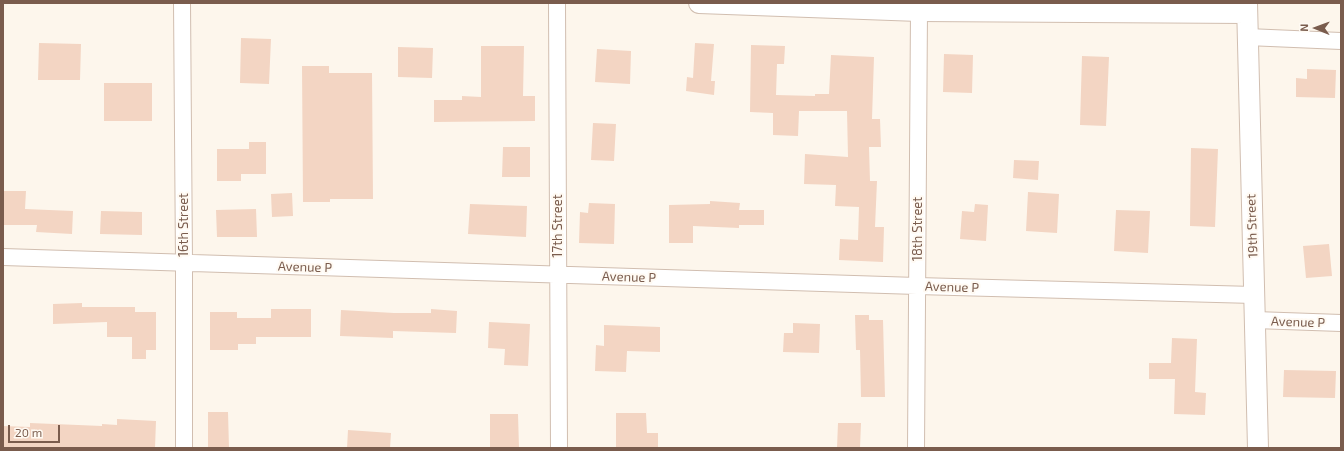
<!DOCTYPE html>
<style>
body{margin:0}
#map{position:relative;width:1344px;height:451px;overflow:hidden;background:#fdf6ec;font-family:"Exo 2",sans-serif}
canvas{display:block}
.frame{position:absolute;inset:0;border:4px solid #7a5c4d;pointer-events:none}
.north{position:absolute;left:1296px;top:8px;width:40px;height:40px;-webkit-text-stroke:3px #fffaf3;paint-order:stroke;rotate:271deg;font-size:11px;font-weight:700;line-height:16px;text-align:center;color:#7a5c4d}
.north::after{content:'';display:block;margin:auto;width:14px;height:18px;background:#7a5c4d;clip-path:polygon(50% 0,100% 100%,50% 72%,0 100%)}
.scale{position:absolute;left:8px;top:425px;width:52px;height:18px;box-sizing:border-box;border:2px solid #7a5c4d;border-top:0;padding-left:5px;font-size:12px;line-height:14px;white-space:nowrap;color:#7a5c4d;-webkit-text-stroke:3px #fffaf3;paint-order:stroke}
</style>
<div id="map">
<canvas width="1344" height="451"></canvas>
<div class="frame"></div>
<div class="north">N</div>
<div class="scale">20 m</div>
</div>
<script>
const ctx = document.querySelector('canvas').getContext('2d');
ctx.lineJoin = 'round';
function fillPath(path, color) { ctx.fillStyle = color; ctx.fill(path, 'evenodd'); }
const poly = rows => new Path2D(rows.map(r => 'M' + r).join(''));
function trace(path, color, width, dash) { ctx.strokeStyle = color; ctx.lineWidth = width; ctx.lineCap = dash ? 'butt' : 'round'; ctx.setLineDash(dash || []); ctx.stroke(path); }
function drawText(font, color, halo, rows, align = 'center') {
  ctx.font = font + ' "Exo 2",sans-serif'; ctx.lineWidth = 4; ctx.setLineDash([]); ctx.textBaseline = 'middle'; ctx.strokeStyle = halo; ctx.fillStyle = color; for (const [text, x, y, turn = 0] of rows) {
    ctx.save(); ctx.translate(x, y); ctx.rotate((+turn || 0) * Math.PI / 180); ctx.textAlign = isNaN(turn) ? turn : align; if (halo) ctx.strokeText(text, 0, 0); ctx.fillText(text, 0, 0); ctx.restore();
  }
}
const building = poly([
 [241,38,271,39,269,84,240,83],
 [39,43,81,44,80,80,38,80],
 [695,43,714,44,711,81,715,81,714,95,686,91,687,77,693,78],
 [751,45,785,46,784,64,777,64,776,95,815,96,815,94,829,94,831,55,874,57,872,119,880,119,881,147,869,147,870,181,877,181,875,227,884,227,883,262,839,260,840,239,858,240,859,207,835,206,836,185,804,184,805,154,848,157,847,111,799,111,798,136,773,135,773,113,750,112],
 [481,46,524,46,523,96,535,96,535,121,434,122,434,100,462,100,462,96,481,97],
 [398,47,433,48,432,78,398,77],
 [597,49,631,51,630,84,595,82],
 [944,54,973,55,972,93,943,92],
 [1082,56,1109,57,1106,126,1080,125],
 [302,66,329,66,329,73,372,73,373,199,330,199,330,202,303,202],
 [1307,69,1336,70,1335,98,1296,97,1296,78,1307,79],
 [104,83,152,83,152,121,104,121],
 [593,123,616,124,614,161,591,160],
 [249,142,266,142,266,174,241,174,241,181,217,181,217,149,249,149],
 [503,147,530,147,530,177,502,177],
 [1191,148,1218,149,1215,227,1190,226],
 [1014,160,1039,161,1038,180,1013,178],
 [3,191,26,191,25,209,73,211,72,234,36,232,37,225,3,225],
 [1028,192,1059,194,1057,233,1026,231],
 [292,193,293,216,272,217,271,194],
 [710,201,740,203,739,210,764,210,764,225,739,225,739,228,693,226,693,243,669,243,669,205,710,204],
 [589,203,615,204,614,244,579,243,580,212,588,213],
 [470,204,527,206,526,237,468,234],
 [975,204,988,205,986,241,960,239,962,211,974,212],
 [256,209,257,237,217,237,216,210],
 [1116,210,1150,211,1148,253,1114,251],
 [101,211,142,212,142,235,100,234],
 [1329,244,1332,276,1306,278,1303,246],
 [82,303,82,307,135,307,135,312,156,312,156,350,146,350,146,359,132,359,132,337,107,337,107,322,53,324,53,304],
 [271,309,311,309,311,337,256,337,256,344,238,344,238,350,210,350,210,312,237,312,237,318,271,318],
 [431,309,457,311,456,333,393,331,393,338,340,336,341,310,394,313,431,313],
 [855,315,869,315,869,320,883,320,885,397,861,397,860,350,856,350],
 [489,322,530,324,528,366,504,365,505,349,488,348],
 [793,323,820,324,819,353,783,352,784,333,793,333],
 [604,325,660,327,660,352,627,351,626,372,595,371,596,345,604,346],
 [1172,338,1197,339,1195,392,1206,393,1205,415,1174,414,1175,379,1149,379,1149,363,1171,363],
 [1284,370,1336,371,1335,398,1283,397],
 [208,412,228,412,229,448,208,448],
 [616,413,646,413,647,433,658,433,658,448,616,448],
 [490,414,518,414,519,448,490,448],
 [117,419,156,421,155,448,3,448,3,426,30,427,30,423,102,426,102,424,117,425],
 [838,423,861,423,860,448,837,448],
 [348,430,391,433,390,448,347,448]
]);
const minor = poly([
 [182,3,184,263,184,448],
 [557,3,559,448],
 [1247,37,1341,41],
 [3,257,917,286,1254,295],
 [1255,320,1341,323],
 [916,448,919,11]
]);
const tertiary = poly([
 [699,3,919,11,1247,13],
 [1247,3,1258,448]
]);
const streetNames = [
 ["16th Street",184,225,-90],
 ["17th Street",558,226,-90],
 ["19th Street",1252,226,-92],
 ["18th Street",918,229,-90],
 ["Avenue P",305,267,2],
 ["Avenue P",629,277,2],
 ["Avenue P",952,287,2],
 ["Avenue P",1298,322,2]
];
fillPath(building, '#f3d5c3');
trace(minor, '#d1beb0', 18);
trace(tertiary, '#d1beb0', 22);
trace(minor, '#fff', 16);
trace(tertiary, '#fff', 20);
drawText('13px', '#7a5c4d', '#fffaf3', streetNames);
</script>
